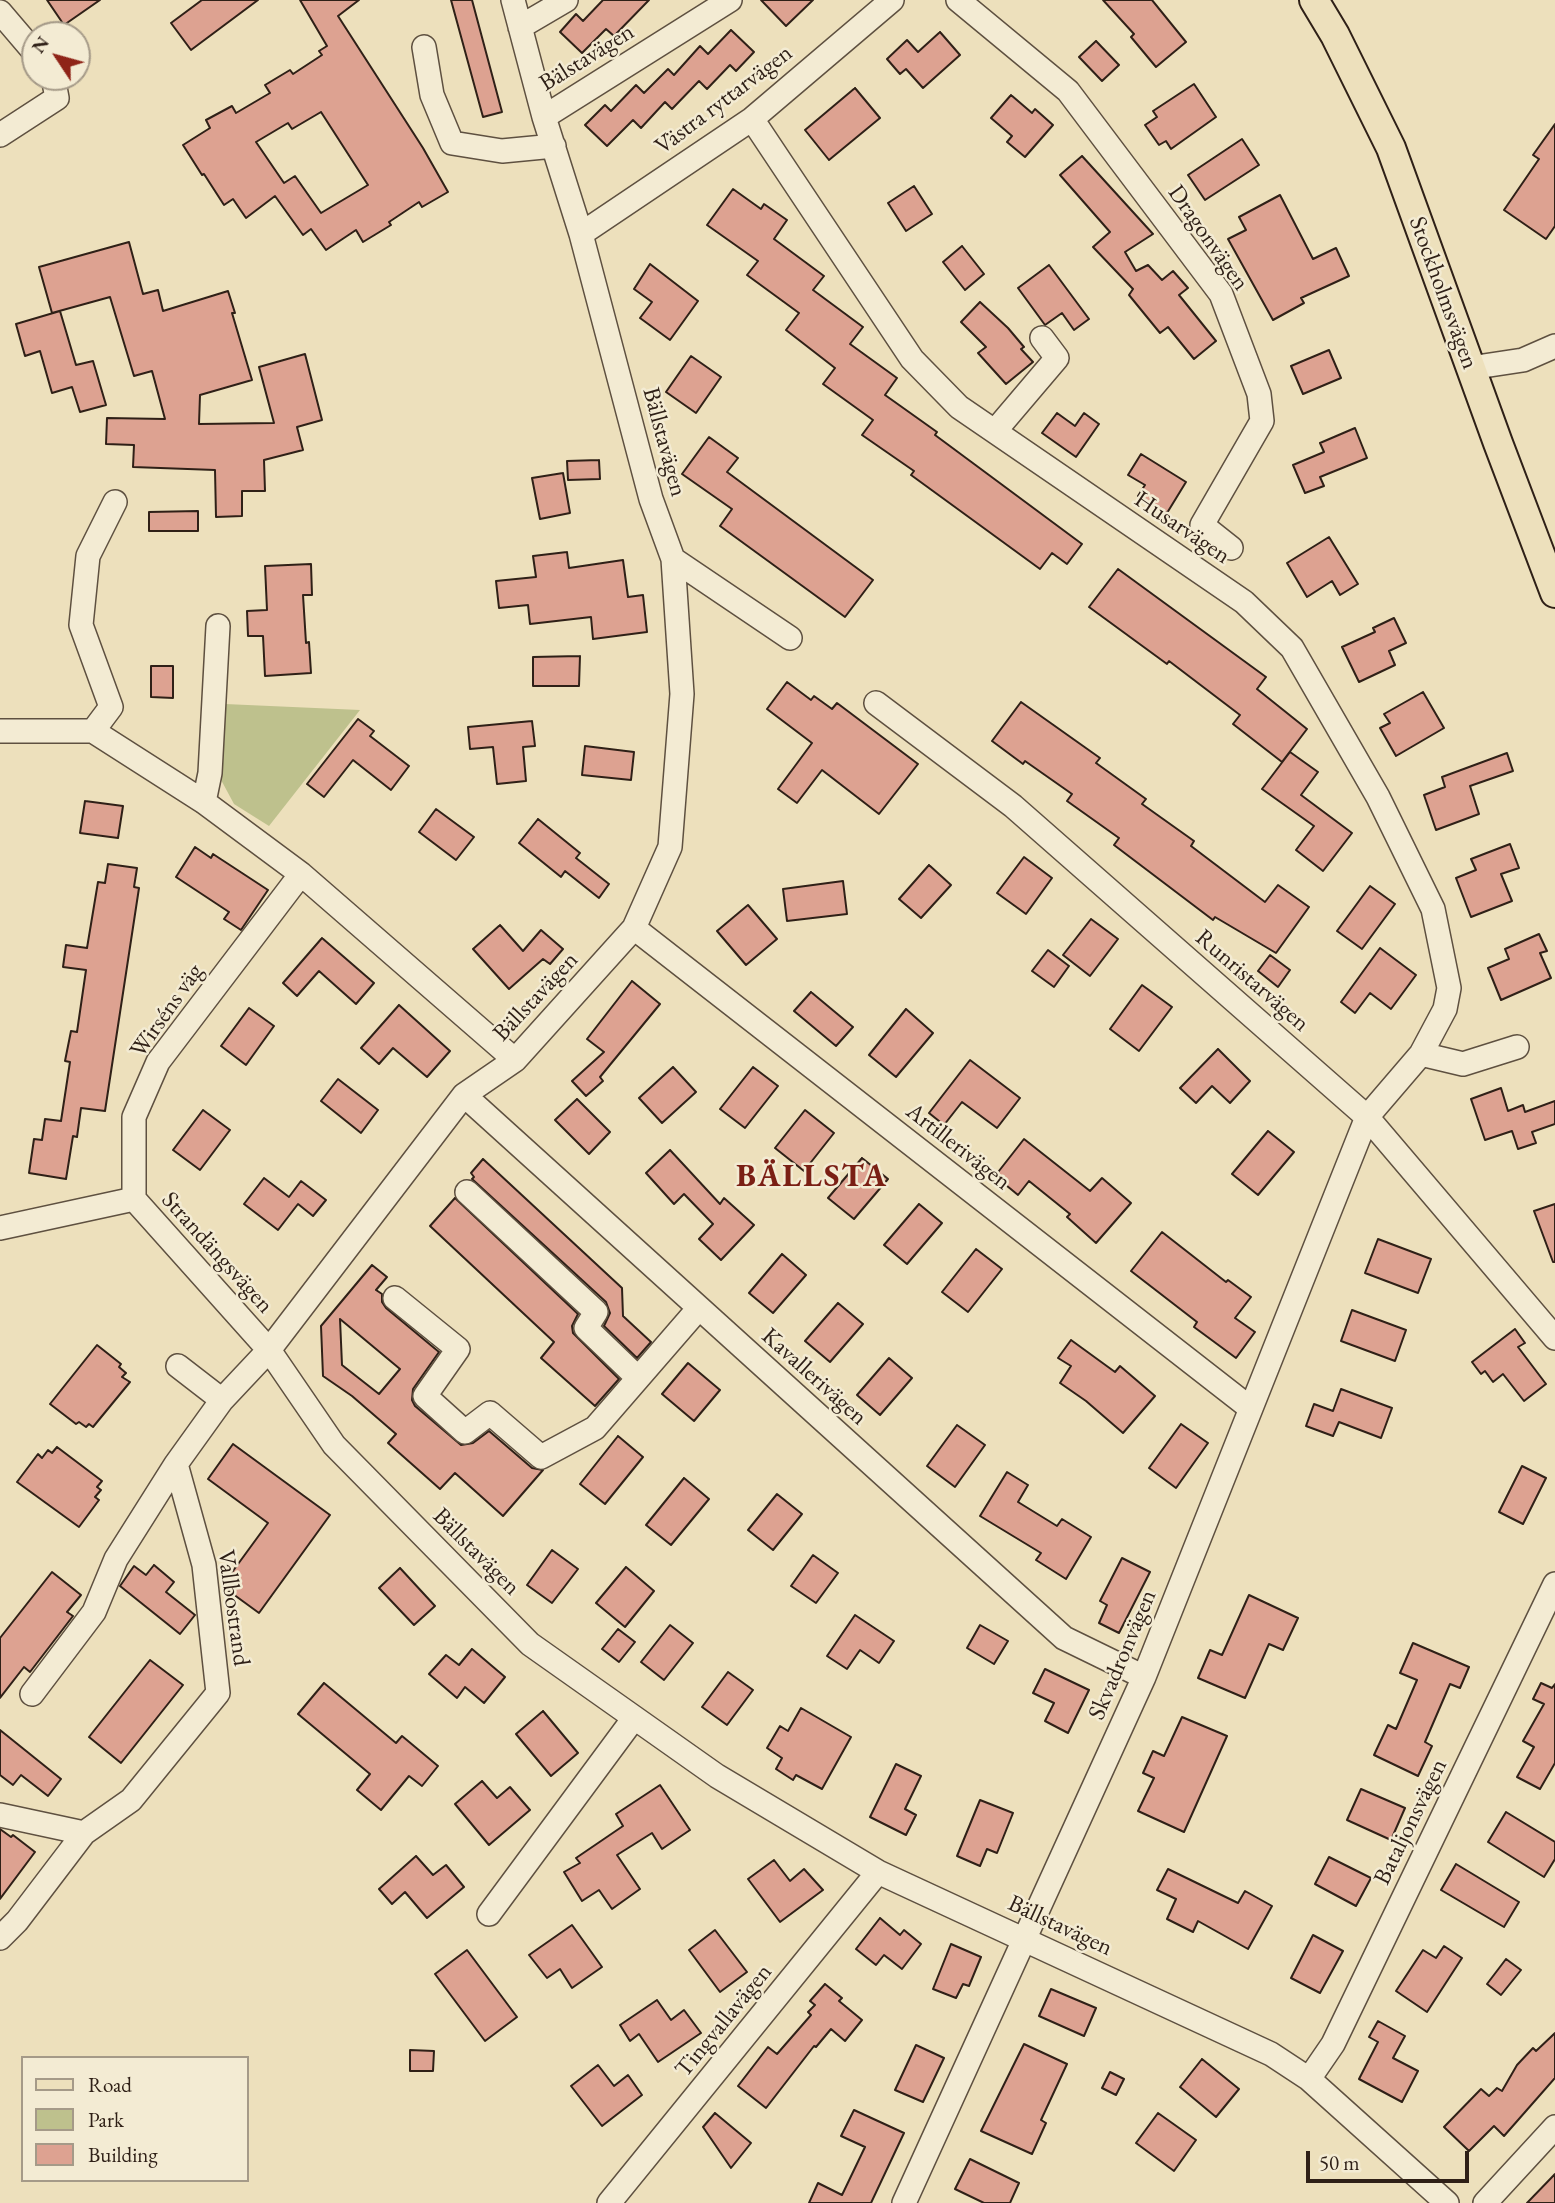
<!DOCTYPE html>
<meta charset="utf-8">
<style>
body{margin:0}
#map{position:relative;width:1555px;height:2203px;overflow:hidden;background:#ede0bc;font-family:"EB Garamond",serif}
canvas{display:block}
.legend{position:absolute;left:21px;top:2056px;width:228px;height:126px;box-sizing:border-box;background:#f3ebd3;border:2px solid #a59a88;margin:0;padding:9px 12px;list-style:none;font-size:21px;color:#2f2017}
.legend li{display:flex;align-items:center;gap:14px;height:35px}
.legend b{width:35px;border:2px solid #a59a88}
.north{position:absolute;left:21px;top:21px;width:70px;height:70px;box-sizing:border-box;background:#f3ebd3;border:2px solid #a59a88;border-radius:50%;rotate:306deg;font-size:19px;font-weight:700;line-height:28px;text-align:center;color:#2f2017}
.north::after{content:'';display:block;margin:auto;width:24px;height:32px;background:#8f2418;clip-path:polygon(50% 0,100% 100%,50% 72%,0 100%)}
.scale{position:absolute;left:1306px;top:2151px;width:163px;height:32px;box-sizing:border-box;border:4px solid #2f2017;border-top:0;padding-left:9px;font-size:21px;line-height:24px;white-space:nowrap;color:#2f2017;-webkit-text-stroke:5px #f3ebd3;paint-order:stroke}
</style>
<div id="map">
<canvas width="1555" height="2203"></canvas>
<ul class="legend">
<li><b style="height:9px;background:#ede0bc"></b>Road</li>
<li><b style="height:19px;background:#bec18d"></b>Park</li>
<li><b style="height:19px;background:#dda291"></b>Building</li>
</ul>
<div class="north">N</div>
<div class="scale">50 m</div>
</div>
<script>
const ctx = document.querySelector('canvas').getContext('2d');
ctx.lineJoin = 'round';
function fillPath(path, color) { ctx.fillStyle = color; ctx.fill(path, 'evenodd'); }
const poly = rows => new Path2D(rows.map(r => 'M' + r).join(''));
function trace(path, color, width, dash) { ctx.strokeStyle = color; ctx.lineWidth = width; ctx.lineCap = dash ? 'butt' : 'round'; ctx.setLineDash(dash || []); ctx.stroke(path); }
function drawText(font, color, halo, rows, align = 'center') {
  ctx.font = font + ' "EB Garamond",serif'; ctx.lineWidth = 5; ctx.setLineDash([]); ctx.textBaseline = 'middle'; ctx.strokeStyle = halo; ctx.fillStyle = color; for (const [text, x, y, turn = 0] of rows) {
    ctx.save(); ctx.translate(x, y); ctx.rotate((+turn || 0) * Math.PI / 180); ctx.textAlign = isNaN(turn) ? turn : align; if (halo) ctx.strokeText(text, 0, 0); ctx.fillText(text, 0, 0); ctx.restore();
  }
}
const green = poly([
 [225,704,360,710,269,826,234,804,220,778]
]);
const building = poly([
 [47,0,100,0,64,25,47,0],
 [202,0,258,0,191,50,171,23,202,0],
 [300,0,359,0,338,16,423,148,448,192,422,207,419,202,389,222,391,225,363,242,356,230,326,250,311,229,303,235,275,196,246,218,233,199,224,205,204,174,202,175,183,145,210,128,206,120,232,106,236,113,270,93,265,85,290,70,293,74,322,55,319,51,327,46,300,0],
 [321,112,368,185,321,213,295,176,284,183,256,142,288,123,292,129,321,112],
 [451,0,472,0,502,112,483,117,451,0],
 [603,0,649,0,614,36,606,29,582,53,560,32,576,14,583,21,603,0],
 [761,0,813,0,786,26,761,0],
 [1103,0,1152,0,1186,42,1156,67,1131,37,1134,34,1103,0],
 [731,30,754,52,736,71,730,65,707,89,699,81,672,109,665,102,641,128,633,120,607,146,585,125,605,105,611,111,636,85,644,93,668,69,674,75,700,46,708,54,731,30],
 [940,32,960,55,923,88,906,69,900,74,887,59,907,40,918,52,940,32],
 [1096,41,1119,65,1102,81,1079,57,1096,41],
 [1194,84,1216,117,1171,149,1166,141,1159,145,1145,125,1157,117,1153,111,1194,84],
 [855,88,880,118,829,160,805,130,855,88],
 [1011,95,1032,113,1035,109,1053,125,1025,157,1007,142,1012,136,991,118,1011,95],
 [1555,124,1555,226,1546,239,1504,210,1539,159,1533,155,1555,124],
 [1242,139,1259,165,1205,200,1188,175,1242,139],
 [1082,156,1153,234,1125,252,1136,271,1148,265,1162,280,1173,271,1188,288,1179,295,1216,341,1194,359,1168,327,1160,333,1129,295,1133,289,1093,247,1110,232,1060,175,1082,156],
 [914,186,932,214,906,231,888,203,914,186],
 [733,189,761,209,764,204,787,220,774,239,824,276,813,290,863,327,850,344,897,378,885,395,937,432,935,435,1082,544,1067,564,1052,553,1040,569,911,475,914,471,862,435,873,420,823,384,835,368,786,330,799,313,747,275,758,261,707,225,733,189],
 [1280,195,1313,259,1336,248,1349,276,1301,298,1304,303,1273,320,1228,239,1246,230,1239,217,1280,195],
 [129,242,143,294,158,290,163,311,228,291,235,313,232,313,252,380,200,395,199,424,274,423,259,367,305,354,322,420,297,427,303,450,264,460,265,491,242,491,242,516,216,517,215,470,133,467,134,445,106,444,107,418,165,419,152,371,134,376,110,297,52,313,39,267,129,242],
 [962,246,984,274,965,290,943,262,962,246],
 [650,264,698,301,670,340,640,318,652,302,634,289,650,264],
 [1049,265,1089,319,1074,330,1062,313,1045,325,1018,288,1049,265],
 [980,302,1008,328,1024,347,1021,349,1033,362,1006,384,978,353,986,347,961,322,980,302],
 [60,311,76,365,93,361,106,405,80,412,72,387,52,393,40,351,25,356,16,324,60,311],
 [1329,350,1341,378,1303,394,1291,366,1329,350],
 [691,356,721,377,696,413,666,392,691,356],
 [1057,413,1075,426,1084,413,1099,424,1076,457,1042,433,1057,413],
 [1355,428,1367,458,1320,477,1324,486,1305,493,1293,465,1324,452,1320,443,1355,428],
 [709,437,738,458,727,472,873,580,845,617,720,526,732,509,682,474,709,437],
 [1141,454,1186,482,1167,513,1138,496,1145,485,1128,475,1141,454],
 [599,460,600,479,568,480,567,461,599,460],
 [563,473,570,513,540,519,532,478,563,473],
 [198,511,198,531,149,531,149,512,198,511],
 [1329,537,1358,584,1340,595,1332,581,1307,597,1287,563,1329,537],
 [567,552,569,568,623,560,628,597,643,595,647,632,593,639,591,617,530,624,528,605,499,608,496,581,536,577,533,556,567,552],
 [311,564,312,595,303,595,306,643,309,642,311,673,265,676,263,636,248,636,247,611,267,610,265,566,311,564],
 [1118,569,1266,677,1257,689,1307,729,1282,762,1233,724,1240,715,1169,661,1167,664,1089,607,1118,569],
 [1394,618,1406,643,1389,651,1395,665,1359,682,1342,647,1375,632,1373,628,1394,618],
 [580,656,579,686,533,686,533,657,580,656],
 [151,666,173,666,173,698,151,697,151,666],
 [787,682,811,700,814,696,832,709,837,703,918,764,879,814,822,770,797,803,778,789,812,743,767,709,787,682],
 [1423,692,1444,728,1396,756,1380,728,1390,723,1384,714,1423,692],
 [1021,702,1100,758,1096,763,1146,799,1142,804,1194,841,1191,846,1265,902,1278,885,1309,907,1276,953,1215,917,1213,920,1114,845,1119,838,1067,801,1072,794,1025,761,1023,764,992,741,1021,702],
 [358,719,374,731,370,736,409,766,391,790,353,760,324,797,307,784,358,719],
 [532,721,535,746,523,747,526,781,497,784,493,747,470,749,468,727,532,721],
 [585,746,634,752,631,780,582,775,585,746],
 [1290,752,1318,772,1301,795,1352,833,1323,871,1296,850,1314,826,1262,789,1290,752],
 [1507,753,1513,771,1470,786,1479,814,1436,830,1424,795,1445,787,1442,777,1507,753],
 [85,801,123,806,118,838,80,833,85,801],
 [436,809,474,837,456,860,419,832,436,809],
 [538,819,580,853,576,858,609,884,599,898,565,871,561,877,519,843,538,819],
 [1510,844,1519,868,1501,874,1512,901,1471,917,1456,878,1476,870,1471,859,1510,844],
 [195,847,211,858,213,854,268,890,241,930,224,919,229,912,176,877,195,847],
 [1024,857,1052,878,1026,914,997,893,1024,857],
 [108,864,137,868,134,887,139,888,105,1111,81,1108,77,1137,73,1136,66,1179,29,1173,34,1139,42,1140,45,1119,61,1121,70,1062,65,1061,71,1031,77,1032,86,970,63,967,66,945,87,948,98,882,105,883,108,864],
 [929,865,951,885,921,918,899,899,929,865],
 [843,881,847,914,787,921,783,889,843,881],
 [1370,886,1395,904,1362,949,1337,931,1370,886],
 [748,905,777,939,746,965,717,931,748,905],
 [1091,919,1118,939,1090,976,1063,955,1091,919],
 [500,925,523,951,541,930,563,949,550,964,543,959,509,989,473,949,500,925],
 [1539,934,1547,951,1540,953,1551,978,1501,1000,1488,968,1509,959,1505,949,1539,934],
 [322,938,374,983,356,1004,319,971,297,996,283,983,322,938],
 [1380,948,1416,975,1391,1009,1370,993,1355,1013,1341,1002,1380,948],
 [1048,950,1069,966,1054,987,1032,971,1048,950],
 [1270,955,1290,970,1278,987,1258,971,1270,955],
 [632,981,660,1004,600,1077,603,1081,586,1096,572,1081,604,1052,587,1039,632,981],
 [1142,985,1172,1007,1139,1051,1110,1029,1142,985],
 [811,992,853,1027,836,1046,794,1011,811,992],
 [399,1005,450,1051,427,1077,393,1048,379,1064,361,1048,399,1005],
 [249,1008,274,1026,246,1065,221,1046,249,1008],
 [906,1009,933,1033,896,1077,869,1055,906,1009],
 [1218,1049,1250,1081,1230,1103,1212,1086,1196,1103,1180,1088,1218,1049],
 [970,1060,1020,1098,997,1128,962,1102,944,1125,929,1113,970,1060],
 [673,1067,696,1092,662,1123,639,1098,673,1067],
 [753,1067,778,1086,745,1128,720,1109,753,1067],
 [338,1079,378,1110,361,1133,321,1101,338,1079],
 [1501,1088,1508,1111,1523,1105,1525,1112,1555,1101,1555,1124,1532,1132,1536,1143,1518,1149,1512,1131,1485,1140,1471,1099,1501,1088],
 [577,1099,610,1132,589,1154,555,1120,577,1099],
 [203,1110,230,1130,200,1170,173,1150,203,1110],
 [805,1110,834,1133,804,1171,775,1148,805,1110],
 [1268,1131,1294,1152,1258,1195,1232,1174,1268,1131],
 [1024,1139,1090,1191,1102,1178,1131,1203,1096,1243,1067,1217,1070,1214,1029,1181,1018,1195,995,1176,1024,1139],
 [670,1150,720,1204,724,1198,754,1225,721,1260,699,1239,713,1224,684,1194,674,1204,646,1173,670,1150],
 [862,1158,888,1179,854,1219,828,1198,862,1158],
 [483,1159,622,1288,623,1316,651,1342,637,1358,604,1326,610,1313,606,1302,472,1179,474,1177,471,1173,483,1159],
 [264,1178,289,1197,301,1181,326,1200,313,1216,298,1204,278,1230,244,1204,264,1178],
 [455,1198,578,1314,572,1326,573,1333,619,1379,595,1406,541,1358,554,1342,430,1226,455,1198],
 [919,1204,942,1223,907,1264,884,1245,919,1204],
 [1555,1204,1555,1262,1553,1262,1534,1211,1555,1204],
 [1162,1232,1226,1282,1228,1280,1251,1297,1235,1318,1255,1332,1236,1358,1194,1327,1197,1322,1131,1271,1162,1232],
 [1378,1239,1431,1259,1418,1293,1365,1273,1378,1239],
 [976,1249,1002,1269,968,1312,942,1292,976,1249],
 [782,1254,806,1275,773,1313,749,1293,782,1254],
 [372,1265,387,1277,376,1290,382,1294,382,1302,386,1308,439,1352,413,1389,412,1400,415,1406,461,1445,473,1443,489,1431,532,1468,543,1470,503,1516,455,1473,440,1489,388,1443,396,1434,352,1396,323,1376,321,1326,372,1265],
 [340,1319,400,1369,379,1394,342,1365,340,1319],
 [838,1303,863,1324,830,1362,805,1341,838,1303],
 [1352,1310,1406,1330,1395,1361,1341,1341,1352,1310],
 [1515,1329,1525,1343,1518,1347,1546,1384,1524,1401,1503,1374,1493,1382,1485,1371,1481,1374,1472,1362,1515,1329],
 [1071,1340,1115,1372,1120,1366,1155,1396,1123,1433,1086,1401,1060,1383,1071,1366,1058,1358,1071,1340],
 [97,1345,121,1364,119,1367,126,1373,122,1377,130,1382,93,1427,89,1424,86,1427,79,1422,76,1424,50,1404,97,1345],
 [889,1358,912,1378,880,1415,857,1395,889,1358],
 [688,1363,720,1390,694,1421,662,1394,688,1363],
 [1341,1389,1392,1408,1381,1438,1339,1422,1333,1436,1306,1426,1314,1404,1333,1411,1341,1389],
 [1181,1424,1208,1443,1176,1488,1149,1468,1181,1424],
 [957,1425,985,1445,955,1487,927,1466,957,1425],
 [618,1436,643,1457,605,1504,580,1484,618,1436],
 [233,1444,330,1515,259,1613,222,1586,268,1523,208,1479,233,1444],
 [57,1447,102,1481,97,1487,101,1490,95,1497,99,1500,79,1527,17,1482,38,1454,42,1458,48,1450,52,1453,57,1447],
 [1522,1466,1546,1478,1523,1524,1499,1512,1522,1466],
 [1007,1472,1028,1485,1018,1502,1057,1526,1062,1519,1091,1537,1066,1579,1036,1560,1041,1553,980,1516,1007,1472],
 [684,1478,709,1499,671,1545,646,1525,684,1478],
 [777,1494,802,1514,773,1550,748,1530,777,1494],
 [552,1550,578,1569,552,1603,527,1585,552,1550],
 [813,1555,838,1573,816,1603,791,1586,813,1555],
 [1122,1558,1150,1572,1119,1633,1099,1623,1107,1605,1100,1601,1122,1558],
 [154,1565,174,1582,166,1592,195,1615,180,1634,120,1586,134,1566,146,1575,154,1565],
 [626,1567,654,1591,625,1627,596,1603,626,1567],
 [400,1568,435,1606,414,1625,379,1588,400,1568],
 [52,1572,81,1595,67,1612,73,1616,30,1672,24,1667,0,1698,0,1638,52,1572],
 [1249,1595,1298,1618,1283,1650,1269,1644,1245,1698,1198,1678,1210,1650,1222,1655,1249,1595],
 [855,1615,894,1641,879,1663,860,1650,847,1669,827,1656,855,1615],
 [670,1625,693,1643,664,1680,641,1662,670,1625],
 [980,1625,1008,1641,994,1664,967,1648,980,1625],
 [618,1629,635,1642,619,1662,602,1649,618,1629],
 [1413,1643,1469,1667,1460,1688,1450,1684,1425,1742,1432,1746,1418,1776,1374,1755,1388,1725,1396,1729,1417,1680,1400,1673,1413,1643],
 [472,1649,505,1677,484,1703,465,1687,457,1698,429,1674,446,1655,459,1665,472,1649],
 [150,1660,183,1685,121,1763,89,1737,150,1660],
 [1045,1669,1089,1690,1068,1733,1045,1721,1054,1703,1033,1693,1045,1669],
 [728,1672,753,1690,727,1725,702,1707,728,1672],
 [324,1683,396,1743,402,1736,438,1766,422,1786,409,1776,381,1810,357,1790,370,1774,298,1714,324,1683],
 [1541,1683,1552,1688,1555,1684,1555,1763,1540,1789,1517,1777,1534,1747,1523,1741,1544,1704,1533,1699,1541,1683],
 [801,1708,851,1737,822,1789,796,1775,793,1780,776,1769,782,1758,767,1748,780,1726,788,1731,801,1708],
 [543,1711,578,1753,551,1776,516,1734,543,1711],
 [1182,1717,1227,1736,1184,1832,1138,1811,1154,1778,1143,1773,1153,1751,1164,1756,1182,1717],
 [0,1730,61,1779,48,1796,21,1775,13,1785,0,1775,0,1730],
 [896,1764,921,1776,905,1809,916,1815,906,1835,870,1817,896,1764],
 [482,1781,497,1798,510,1787,530,1810,489,1845,455,1804,482,1781],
 [660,1785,690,1830,662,1849,652,1833,617,1855,640,1889,612,1909,599,1890,582,1901,564,1872,580,1863,576,1858,623,1826,616,1814,660,1785],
 [1361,1789,1405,1808,1391,1840,1347,1820,1361,1789],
 [980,1800,1013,1813,997,1853,987,1849,980,1866,957,1856,980,1800],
 [1506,1812,1555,1842,1555,1859,1544,1877,1488,1842,1506,1812],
 [0,1829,11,1837,13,1835,35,1852,0,1899,0,1829],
 [416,1856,433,1875,446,1865,464,1887,427,1918,405,1892,392,1904,379,1889,416,1856],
 [1329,1857,1371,1878,1356,1906,1315,1884,1329,1857],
 [774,1860,790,1881,804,1869,823,1890,780,1922,748,1879,774,1860],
 [1456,1864,1519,1902,1504,1927,1441,1890,1456,1864],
 [1168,1869,1238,1903,1245,1891,1272,1906,1248,1949,1198,1921,1193,1932,1167,1919,1176,1899,1157,1890,1168,1869],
 [880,1918,900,1935,904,1930,921,1944,902,1969,884,1955,876,1965,856,1949,880,1918],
 [572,1925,602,1967,572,1988,560,1969,547,1978,529,1955,572,1925],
 [715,1930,747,1972,720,1992,689,1950,715,1930],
 [1313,1935,1343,1951,1320,1993,1291,1978,1313,1935],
 [951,1944,981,1957,969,1986,963,1984,956,1998,933,1989,951,1944],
 [1444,1946,1462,1958,1427,2012,1396,1991,1423,1950,1436,1958,1444,1946],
 [467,1950,517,2017,485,2041,435,1974,467,1950],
 [1506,1959,1521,1970,1501,1995,1487,1984,1506,1959],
 [825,1984,842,1998,839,2001,862,2020,845,2041,831,2029,816,2047,814,2046,766,2108,738,2086,768,2047,777,2054,811,2015,808,2012,815,2005,810,2001,825,1984],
 [1051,1989,1096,2008,1084,2036,1039,2016,1051,1989],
 [657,2000,671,2020,684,2010,701,2033,658,2062,639,2034,630,2041,620,2025,657,2000],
 [1378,2021,1405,2036,1393,2058,1418,2071,1402,2102,1359,2079,1378,2042,1369,2037,1378,2021],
 [1555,2033,1555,2078,1504,2136,1494,2126,1469,2151,1444,2127,1481,2089,1489,2096,1497,2088,1502,2091,1517,2065,1533,2048,1536,2051,1555,2033],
 [1024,2044,1067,2064,1041,2120,1046,2123,1032,2154,981,2131,1024,2044],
 [916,2045,944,2058,923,2102,895,2090,916,2045],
 [410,2050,434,2051,433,2071,410,2071,410,2050],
 [1202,2059,1239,2089,1216,2117,1180,2087,1202,2059],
 [598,2065,614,2086,628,2075,642,2095,602,2126,571,2086,598,2065],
 [1110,2072,1124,2079,1116,2095,1102,2088,1110,2072],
 [854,2110,904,2133,871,2203,809,2203,818,2183,842,2195,865,2147,841,2136,854,2110],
 [715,2113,751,2143,731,2168,703,2127,715,2113],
 [1158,2113,1196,2140,1174,2171,1136,2143,1158,2113],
 [970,2159,1019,2183,1010,2203,984,2203,955,2189,970,2159],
 [1555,2174,1555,2203,1527,2203,1555,2174]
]);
const minor = poly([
 [958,0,1068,91,1221,294,1259,394,1262,421,1202,525,1231,548],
 [0,12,35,53],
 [520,27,566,0],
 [424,47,432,95,452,143,502,151,554,146],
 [544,117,730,0],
 [752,119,912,359,959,407,1244,602,1292,648,1378,797,1433,909,1449,988,1445,1009,1421,1054,1367,1117,1144,1677,904,2203],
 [0,135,57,98,53,77],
 [581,234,752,119,892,0],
 [1470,368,1523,360,1555,346],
 [995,431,1057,358,1042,338],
 [673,559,790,638],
 [876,703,1013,806,1367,1117,1555,1338],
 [0,731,93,731,204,802,301,874],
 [93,731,111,707,81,625,88,556,115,502],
 [204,802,210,773,218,626],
 [634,928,1250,1408],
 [1421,1054,1463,1064,1517,1047],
 [464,1095,1064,1638,1144,1677],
 [467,1192,596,1312,586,1328,638,1378],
 [134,1199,134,1117,158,1062,301,874,515,1060],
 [0,1228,134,1199,269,1350,334,1445,530,1644,717,1776,878,1872,1271,2054,1309,2079,1447,2203],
 [395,1298,458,1349,425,1396,465,1432,490,1413,541,1457,595,1428,699,1308],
 [178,1366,222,1400],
 [32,1694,94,1612,116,1559,176,1464],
 [0,1815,84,1833],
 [489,1914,634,1718],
 [0,1938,17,1921,84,1833,131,1800,218,1693,204,1565,176,1464,222,1400,269,1350,464,1095,515,1060,634,928,670,847,682,694,673,559,651,499,581,234,544,117,513,0],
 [1309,2079,1333,2044,1555,1584],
 [609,2203,878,1872],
 [1485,2203,1555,2127]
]);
const major = poly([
 [1314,0,1335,35,1391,148,1498,443,1555,593]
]);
const streetNames = [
 ["Bälstavägen",587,58,-32],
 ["Västra ryttarvägen",724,100,-37],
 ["Dragonvägen",1208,238,55],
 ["Stockholmsvägen",1443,293,70],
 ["Bällstavägen",664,442,75],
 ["Husarvägen",1182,528,34],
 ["Runristarvägen",1252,981,41],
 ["Bällstavägen",536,997,-47],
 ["Wirséns väg",167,1011,-55],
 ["Artillerivägen",958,1147,38],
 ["Strandängsvägen",217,1253,48],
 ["Kavallerivägen",814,1377,42],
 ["Bällstavägen",476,1552,45],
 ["Vallbostrand",233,1608,82],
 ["Skvadronvägen",1123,1655,-67],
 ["Bataljonsvägen",1411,1822,-64],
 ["Bällstavägen",1060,1926,25],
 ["Tingvallavägen",724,2021,-51]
];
const districtNames = [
 ["BÄLLSTA",812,1177]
];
fillPath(green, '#bec18d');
fillPath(building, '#dda291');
trace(building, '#2f2017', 2);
trace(minor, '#5e5040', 26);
trace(major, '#2f2017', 32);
trace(minor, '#f3ebd3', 23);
trace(major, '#ede0bc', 28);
drawText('24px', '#2f2017', '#f3ebd3', streetNames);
ctx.letterSpacing = '2px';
drawText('bold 32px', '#7a1f14', '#f3ebd3', districtNames);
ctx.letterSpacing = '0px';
</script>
